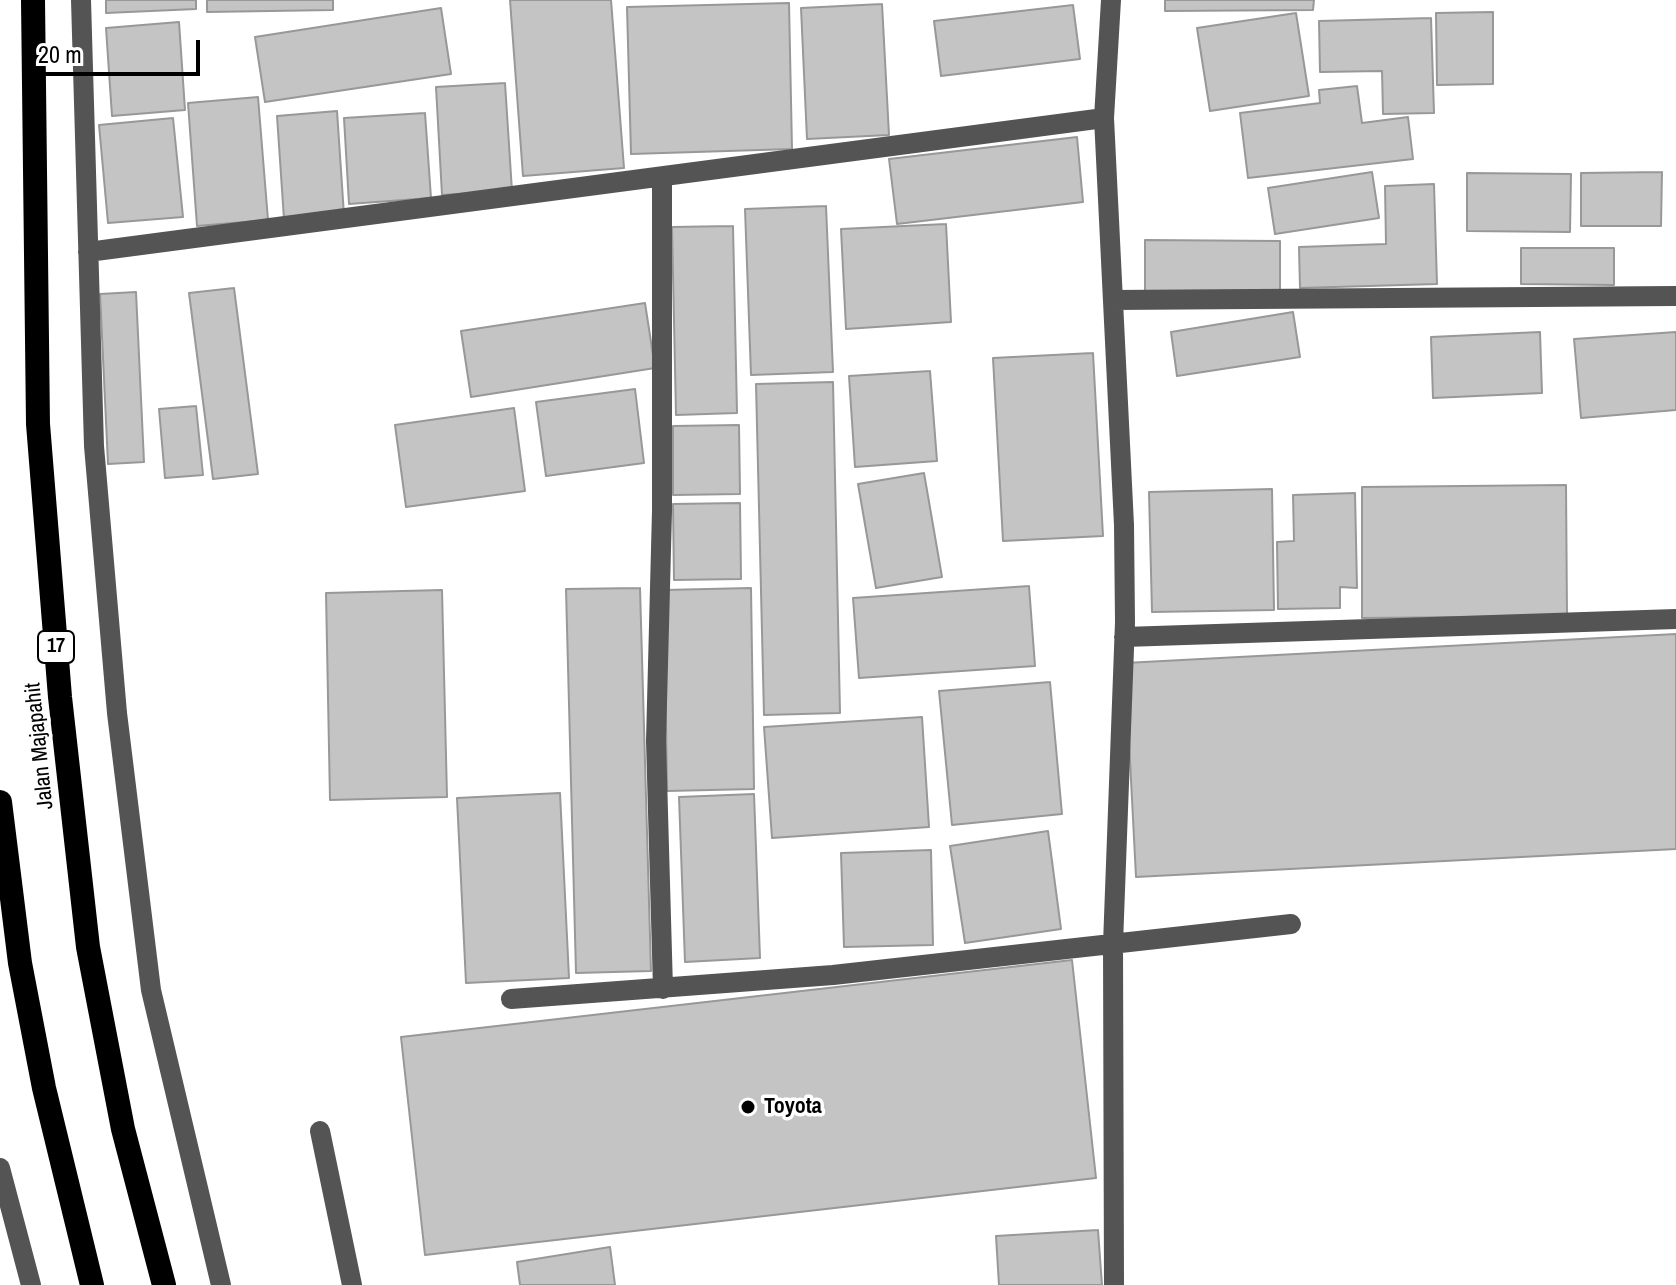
<!DOCTYPE html>
<style>
body{margin:0}
#map{position:relative;width:1676px;height:1285px;overflow:hidden;background:#fff;font-family:"Archivo Narrow",sans-serif}
canvas{display:block}
.scale{position:absolute;left:24px;top:40px;width:176px;height:36px;box-sizing:border-box;border:4px solid #000;border-top:0;padding-left:10px;font-size:24px;line-height:28px;white-space:nowrap;color:#000;-webkit-text-stroke:6px #fff;paint-order:stroke}
</style>
<div id="map">
<canvas width="1676" height="1285"></canvas>
<div class="scale">20 m</div>
</div>
<script>
const ctx = document.querySelector('canvas').getContext('2d');
ctx.lineJoin = 'round';
function fillPath(path, color) { ctx.fillStyle = color; ctx.fill(path, 'evenodd'); }
const poly = rows => new Path2D(rows.map(r => 'M' + r).join(''));
function trace(path, color, width, dash) { ctx.strokeStyle = color; ctx.lineWidth = width; ctx.lineCap = dash ? 'butt' : 'round'; ctx.setLineDash(dash || []); ctx.stroke(path); }
function drawText(font, color, halo, rows, align = 'center') {
  ctx.font = font + ' "Archivo Narrow",sans-serif'; ctx.lineWidth = 7; ctx.setLineDash([]); ctx.textBaseline = 'middle'; ctx.strokeStyle = halo; ctx.fillStyle = color; for (const [text, x, y, turn = 0] of rows) {
    ctx.save(); ctx.translate(x, y); ctx.rotate((+turn || 0) * Math.PI / 180); ctx.textAlign = isNaN(turn) ? turn : align; if (halo) ctx.strokeText(text, 0, 0); ctx.fillText(text, 0, 0); ctx.restore();
  }
}
const building = poly([
 [106,0,196,0,196,9,106,13,106,0],
 [207,0,333,0,333,10,207,12,207,0],
 [510,0,611,0,624,168,523,176,510,0],
 [1165,0,1314,0,1313,10,1165,11,1165,0],
 [789,3,792,149,631,154,627,7,789,3],
 [882,4,889,135,807,139,801,8,882,4],
 [1073,5,1080,59,941,76,934,21,1073,5],
 [441,8,451,74,265,102,255,37,441,8],
 [1493,12,1493,84,1437,85,1436,13,1493,12],
 [1296,13,1309,96,1210,111,1197,28,1296,13],
 [1431,18,1434,113,1383,114,1382,71,1320,72,1319,21,1431,18],
 [179,22,185,110,112,116,106,28,179,22],
 [505,83,512,191,442,195,436,87,505,83],
 [1357,86,1362,123,1408,117,1413,159,1248,178,1240,113,1320,103,1319,90,1357,86],
 [258,97,268,220,197,226,188,103,258,97],
 [337,111,344,215,284,219,277,116,337,111],
 [425,113,431,198,349,204,344,118,425,113],
 [173,118,183,217,108,223,99,125,173,118],
 [1077,137,1083,202,897,224,889,159,1077,137],
 [1372,172,1379,218,1275,234,1268,188,1372,172],
 [1662,172,1661,226,1581,226,1581,173,1662,172],
 [1467,173,1571,174,1570,232,1467,231,1467,173],
 [1434,184,1437,284,1300,288,1299,247,1386,244,1385,186,1434,184],
 [826,206,833,372,751,375,745,209,826,206],
 [946,224,951,322,846,329,841,229,946,224],
 [733,226,737,413,676,415,672,227,733,226],
 [1145,240,1280,241,1280,291,1145,292,1145,240],
 [1521,248,1614,248,1614,285,1521,284,1521,248],
 [234,288,258,474,213,479,189,293,234,288],
 [136,292,144,462,108,464,100,294,136,292],
 [645,303,655,368,471,397,461,331,645,303],
 [1293,312,1300,357,1177,376,1171,332,1293,312],
 [1540,332,1542,393,1433,398,1431,337,1540,332],
 [1676,332,1676,410,1581,418,1574,339,1676,332],
 [1093,353,1103,536,1003,541,993,358,1093,353],
 [930,371,937,461,855,467,849,376,930,371],
 [833,382,840,713,764,715,756,384,833,382],
 [635,389,644,463,546,476,536,402,635,389],
 [196,406,203,475,165,478,159,409,196,406],
 [514,408,525,491,406,507,395,425,514,408],
 [739,425,740,494,673,495,673,426,739,425],
 [924,473,942,577,876,588,858,484,924,473],
 [1566,485,1567,616,1362,618,1362,487,1566,485],
 [1272,489,1274,610,1152,612,1149,492,1272,489],
 [1355,493,1357,588,1340,587,1340,608,1278,609,1277,542,1294,541,1293,495,1355,493],
 [740,503,741,579,674,580,673,504,740,503],
 [1029,586,1035,666,859,678,853,598,1029,586],
 [640,588,651,971,576,973,566,589,640,588],
 [751,588,754,789,667,791,664,590,751,588],
 [442,590,447,797,330,800,326,593,442,590],
 [1676,634,1676,849,1136,877,1125,663,1676,634],
 [1050,682,1062,814,952,825,939,691,1050,682],
 [922,717,929,827,772,838,764,727,922,717],
 [560,793,569,978,466,983,457,798,560,793],
 [754,794,760,958,685,962,679,797,754,794],
 [1048,831,1061,929,965,943,950,846,1048,831],
 [931,850,933,945,844,947,841,853,931,850],
 [1072,960,1096,1178,425,1255,401,1037,1072,960],
 [1098,1230,1102,1285,999,1285,996,1236,1098,1230],
 [610,1247,615,1285,520,1285,517,1262,610,1247]
]);
const minor = poly([
 [81,0,94,446,117,713,151,990,221,1285],
 [1111,0,1104,118,1124,525,1125,622,1113,944,1114,1285],
 [662,179,662,511,656,741,663,989],
 [88,252,1104,118],
 [1113,300,1676,296],
 [1124,637,1676,619],
 [511,999,833,975,1291,924],
 [320,1131,352,1285],
 [0,1168,31,1285]
]);
const highway = poly([
 [33,0,38,424,60,697,88,947,123,1129,164,1285],
 [0,802,20,963,44,1088,92,1285]
]);
const markers = [
 [748,1107,8,"#000"]
];
const shields = [
 [56,647,36]
];
const shieldNames = [
 ["17",56,647]
];
const streetNames = [
 ["Jalan Majapahit",40,746,-96]
];
const poiNames = [
 ["Toyota",764,1107]
];
fillPath(building, '#c4c4c4');
trace(building, '#989898', 2);
trace(minor, '#545454', 20);
trace(highway, '#000', 24);
for (const [x, y, r, color] of markers) { const dot = new Path2D(); dot.arc(x, y, r, 0, 2 * Math.PI); ctx.fillStyle = color; ctx.fill(dot); trace(dot, '#fff', 3); }
for (const [x, y, w] of shields) { const box = new Path2D(); box.roundRect(x - w / 2, y - 16, w, 32, 6); ctx.fillStyle = '#fff'; ctx.fill(box); trace(box, '#000', 2); }
drawText('bold 20px', '#000', null, shieldNames);
drawText('22px', '#000', '#fff', streetNames);
drawText('bold 22px', '#000', '#fff', poiNames, 'left');
</script>
